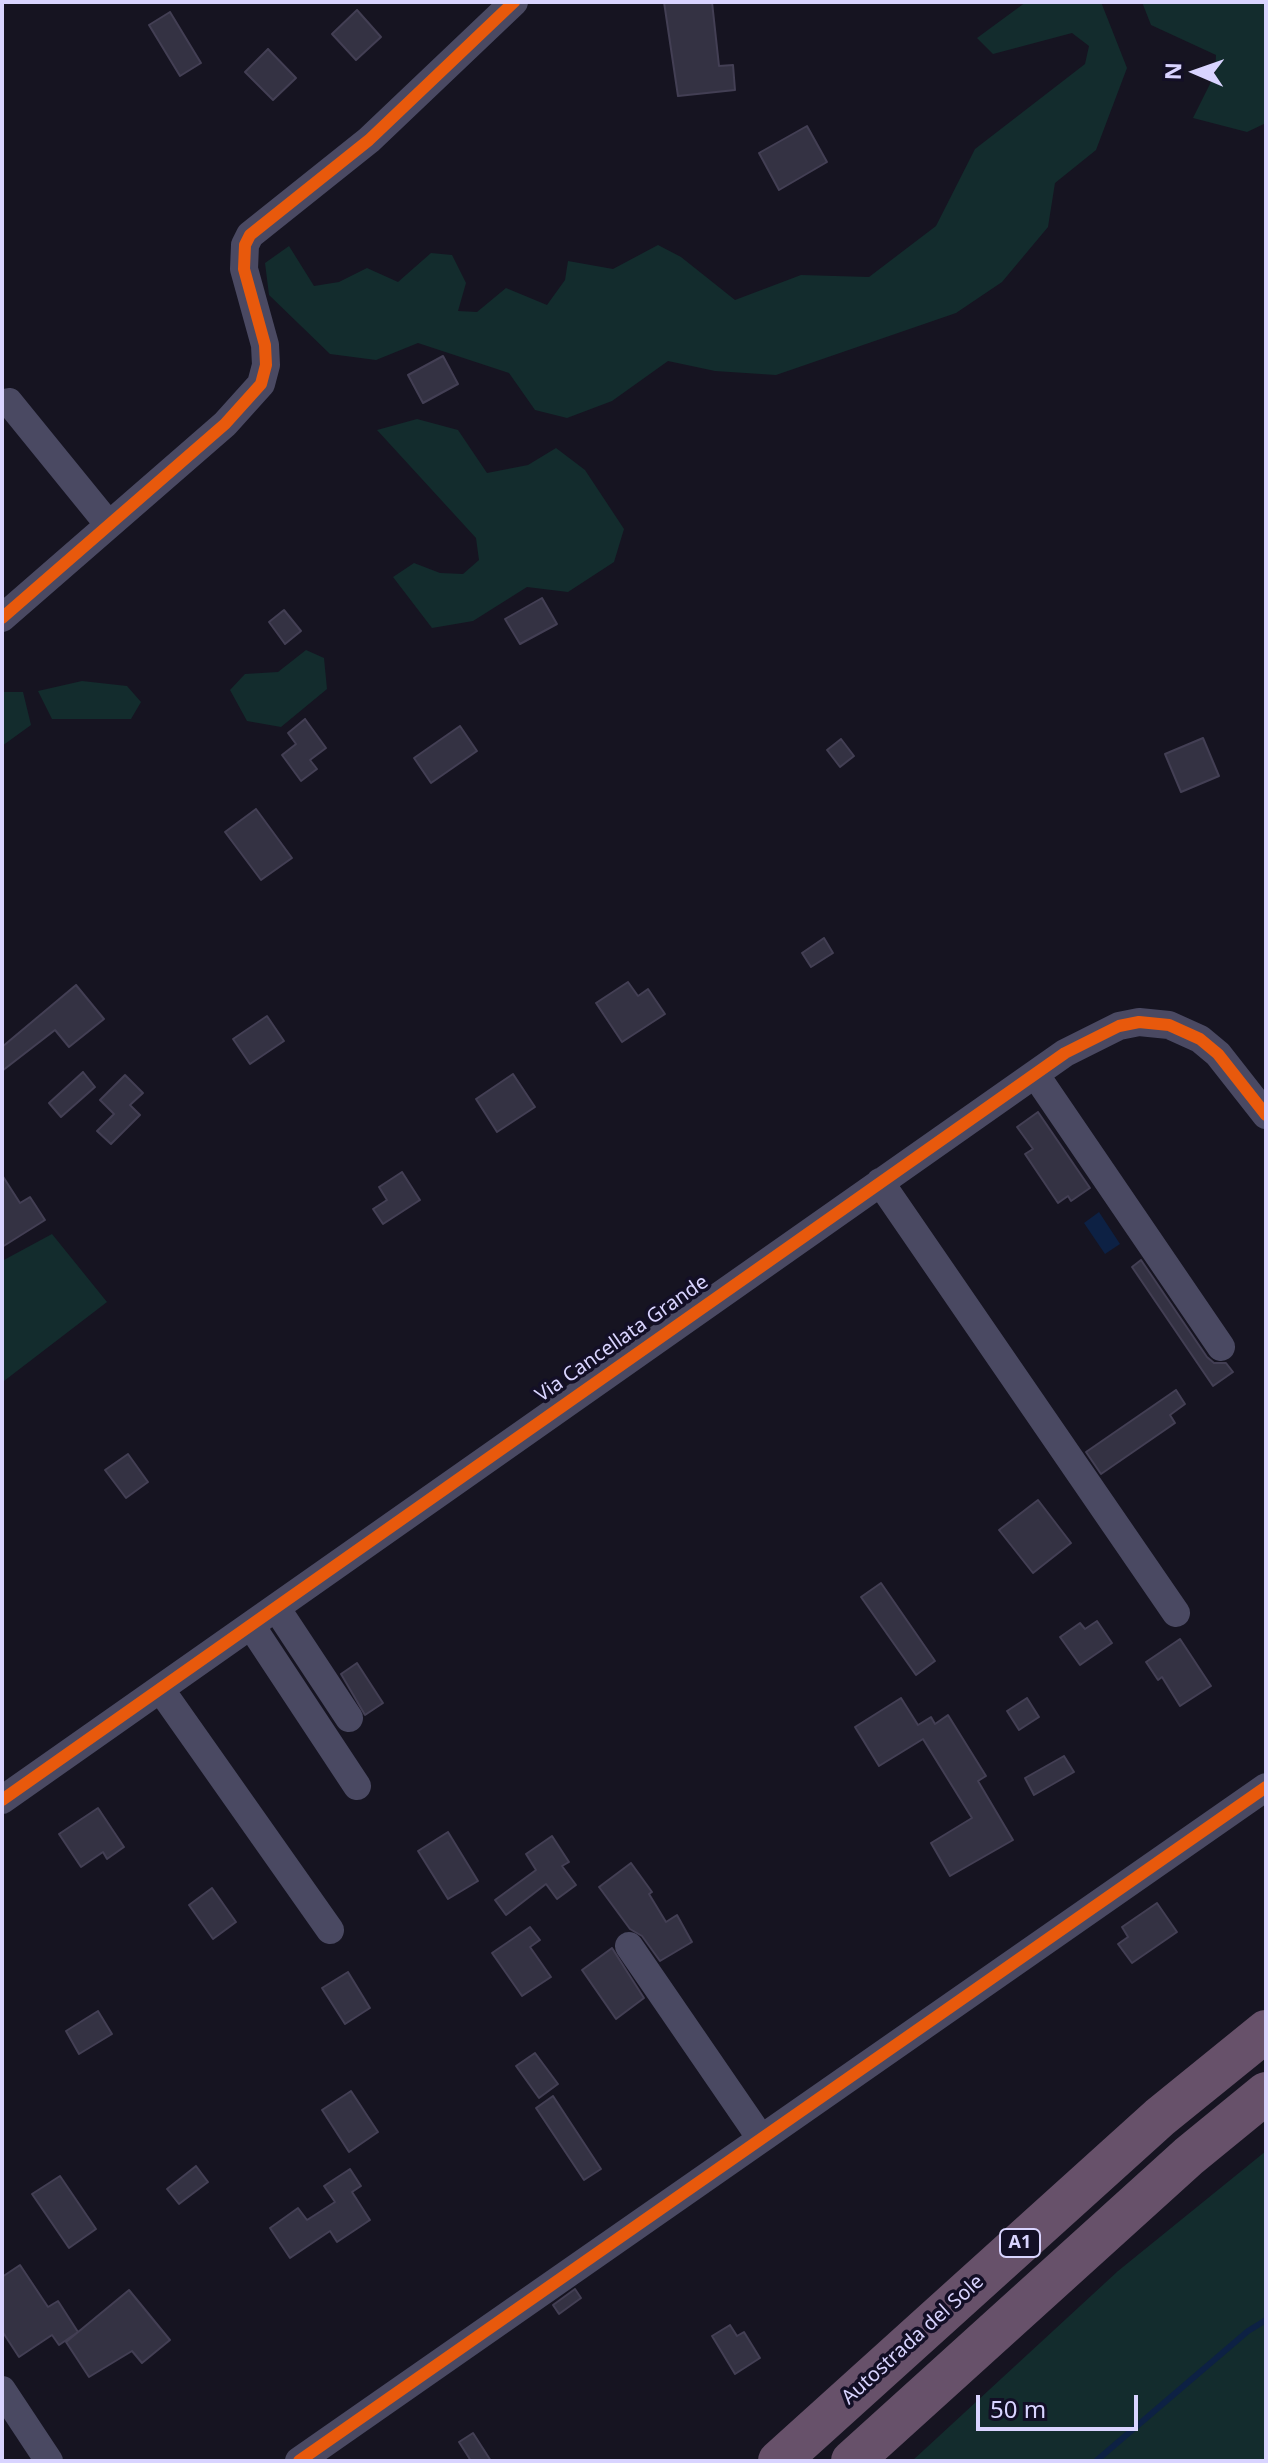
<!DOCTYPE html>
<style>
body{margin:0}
#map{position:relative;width:1268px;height:2463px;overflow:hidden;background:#161421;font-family:"Noto Sans",sans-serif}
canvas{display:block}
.frame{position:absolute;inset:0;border:4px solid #d9d4ff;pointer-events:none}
.north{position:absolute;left:1156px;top:32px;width:80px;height:80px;-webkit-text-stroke:6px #130f26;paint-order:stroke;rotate:272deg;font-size:22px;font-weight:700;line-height:32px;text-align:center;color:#d9d4ff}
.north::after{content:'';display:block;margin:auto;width:28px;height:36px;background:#d9d4ff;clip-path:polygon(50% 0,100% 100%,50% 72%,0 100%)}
.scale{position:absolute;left:976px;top:2395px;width:162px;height:36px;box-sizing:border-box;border:4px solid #d9d4ff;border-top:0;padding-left:10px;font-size:24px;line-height:28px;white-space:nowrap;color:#d9d4ff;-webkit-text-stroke:6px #130f26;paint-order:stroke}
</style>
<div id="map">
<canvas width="1268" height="2463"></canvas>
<div class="frame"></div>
<div class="north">N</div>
<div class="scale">50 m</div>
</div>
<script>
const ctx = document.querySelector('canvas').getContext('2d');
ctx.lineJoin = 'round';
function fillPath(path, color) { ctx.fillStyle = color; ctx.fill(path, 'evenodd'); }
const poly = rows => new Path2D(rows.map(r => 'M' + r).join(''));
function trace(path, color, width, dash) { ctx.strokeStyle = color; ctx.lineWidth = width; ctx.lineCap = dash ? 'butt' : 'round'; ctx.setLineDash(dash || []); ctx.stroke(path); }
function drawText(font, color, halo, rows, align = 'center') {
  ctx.font = font + ' "Noto Sans",sans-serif'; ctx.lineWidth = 7; ctx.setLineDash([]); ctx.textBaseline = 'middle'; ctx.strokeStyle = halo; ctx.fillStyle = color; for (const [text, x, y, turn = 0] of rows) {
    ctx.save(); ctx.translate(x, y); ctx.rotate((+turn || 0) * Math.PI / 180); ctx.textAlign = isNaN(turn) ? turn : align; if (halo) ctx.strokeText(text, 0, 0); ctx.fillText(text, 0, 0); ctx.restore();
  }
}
const green = poly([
 [1026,2,1101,2,1127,68,1096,150,1055,183,1048,227,1002,282,956,313,776,375,715,371,668,361,612,401,567,418,535,410,509,373,418,343,376,360,330,354,269,295,265,263,289,246,314,286,339,282,367,268,398,282,431,253,452,255,466,283,458,311,477,312,506,288,547,305,565,280,568,261,613,269,658,245,681,257,735,300,801,275,869,277,936,226,975,149,1085,64,1089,46,1072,33,993,54,977,38],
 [1142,2,1266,2,1266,123,1247,132,1193,118,1215,74,1216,55,1151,25],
 [417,419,458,430,487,473,528,465,556,448,585,470,624,529,614,562,568,592,527,587,473,621,432,628,393,577,414,563,440,573,463,574,479,560,476,538,377,430],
 [306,650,324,658,327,689,281,727,247,721,230,690,245,674,278,672],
 [82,681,127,686,141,702,131,719,52,719,38,691],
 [2,692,23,692,31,725,2,746],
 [52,1234,107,1302,4,1381,2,1261],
 [1266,2151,1266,2461,912,2461,1118,2271]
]);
const water = poly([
 [1099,1212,1120,1244,1105,1254,1084,1223]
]);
const stream = poly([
 [1096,2461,1248,2331,1266,2320]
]);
const building = poly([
 [664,2,712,2,719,66,733,65,735,90,678,96,664,2],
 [357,10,381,37,356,60,332,34,357,10],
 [170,12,201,63,180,76,149,25,170,12],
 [268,49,296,78,273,100,245,72,268,49],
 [807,126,827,162,779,190,759,153,807,126],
 [443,356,458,384,423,403,408,375,443,356],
 [542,598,557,624,520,644,505,619,542,598],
 [284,610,301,631,285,644,269,622,284,610],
 [305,719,326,748,310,760,317,769,301,781,282,755,296,744,288,733,305,719],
 [460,726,477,751,431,783,414,758,460,726],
 [1203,738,1219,776,1181,792,1165,754,1203,738],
 [841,739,854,756,840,767,827,750,841,739],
 [256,809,292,858,261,880,225,832,256,809],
 [824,938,833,953,811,967,802,953,824,938],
 [628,982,638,996,648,989,665,1014,622,1042,596,1003,628,982],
 [76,985,104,1019,69,1047,55,1030,2,1071,2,1047,76,985],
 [267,1016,284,1041,250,1064,233,1039,267,1016],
 [83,1072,95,1087,61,1117,49,1103,83,1072],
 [513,1074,535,1107,497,1132,476,1099,513,1074],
 [125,1075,143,1093,130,1105,140,1115,111,1144,97,1131,114,1114,100,1100,125,1075],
 [1038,1112,1090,1188,1071,1201,1068,1196,1058,1203,1025,1154,1033,1149,1017,1127,1038,1112],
 [402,1172,420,1200,383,1224,373,1209,387,1200,379,1187,402,1172],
 [2,1175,20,1203,30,1197,45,1220,2,1247,2,1175],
 [1141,1260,1207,1357,1214,1363,1226,1363,1233,1372,1213,1386,1132,1267,1141,1260],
 [1176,1390,1185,1404,1170,1415,1175,1423,1101,1474,1086,1452,1176,1390],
 [128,1454,148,1482,126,1498,105,1470,128,1454],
 [1038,1500,1071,1543,1033,1573,999,1530,1038,1500],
 [881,1583,935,1661,916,1675,861,1597,881,1583],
 [1097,1621,1112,1643,1080,1665,1060,1637,1080,1623,1085,1629,1097,1621],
 [1180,1639,1211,1686,1180,1706,1162,1677,1158,1680,1146,1662,1180,1639],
 [357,1663,383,1703,365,1715,341,1674,357,1663],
 [901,1698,918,1725,931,1717,935,1724,948,1715,986,1776,978,1781,1013,1840,950,1876,931,1843,972,1818,923,1739,879,1766,855,1727,901,1698],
 [1027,1698,1039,1717,1019,1730,1007,1711,1027,1698],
 [1064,1756,1074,1772,1034,1795,1025,1778,1064,1756],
 [98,1808,124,1847,107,1859,103,1852,81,1867,59,1834,98,1808],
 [448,1832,478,1881,448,1899,418,1851,448,1832],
 [552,1836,569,1862,562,1866,576,1885,557,1899,546,1884,506,1915,495,1900,536,1870,526,1854,552,1836],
 [631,1863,652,1892,649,1894,666,1922,677,1915,692,1942,660,1961,642,1936,630,1929,599,1887,631,1863],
 [212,1888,236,1922,213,1939,189,1905,212,1888],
 [1157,1903,1177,1932,1132,1963,1118,1944,1128,1937,1122,1927,1157,1903],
 [530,1927,540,1940,530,1947,551,1977,522,1996,492,1953,530,1927],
 [612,1948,644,1998,616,2019,582,1970,612,1948],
 [348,1972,370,2008,345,2024,322,1988,348,1972],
 [98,2011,112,2034,79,2054,66,2031,98,2011],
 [535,2053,558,2084,539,2098,516,2066,535,2053],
 [351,2091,378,2132,349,2152,322,2110,351,2091],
 [553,2096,601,2169,584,2180,536,2108,553,2096],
 [196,2166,208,2182,179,2204,167,2189,196,2166],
 [350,2169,361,2186,352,2192,370,2220,337,2242,330,2231,290,2258,270,2228,298,2208,307,2220,335,2202,324,2186,350,2169],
 [60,2176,96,2229,69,2248,32,2194,60,2176],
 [20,2265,48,2307,58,2301,78,2332,59,2345,52,2335,19,2357,2,2331,2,2277,20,2265],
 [575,2289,581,2298,559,2314,553,2305,575,2289],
 [129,2290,170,2340,142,2363,132,2351,89,2377,66,2342,129,2290],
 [730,2325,737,2336,744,2332,760,2358,735,2374,712,2336,730,2325],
 [473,2433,491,2461,471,2461,459,2442,473,2433]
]);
const minor = poly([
 [9,402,109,525],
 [2,618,225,424,261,384,266,365,265,345,244,269,245,245,250,235,369,140,514,2],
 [1035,1074,1221,1347],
 [880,1182,1176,1613],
 [277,1609,349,1718],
 [252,1627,357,1786],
 [161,1690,330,1930],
 [2,1800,1065,1053,1119,1026,1139,1022,1169,1025,1200,1039,1218,1054,1266,1115],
 [629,1946,760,2137],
 [2,2390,49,2461],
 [299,2461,1266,1787]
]);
const highway = poly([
 [779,2461,1160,2117,1266,2031],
 [852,2461,1189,2156,1266,2093]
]);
const cycleway = poly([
 [2,618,225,424,261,384,266,365,265,345,244,269,245,245,250,235,369,140,514,2],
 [2,1800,1065,1053,1119,1026,1139,1022,1169,1025,1200,1039,1218,1054,1266,1115],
 [299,2461,1266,1787]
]);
const shields = [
 [1020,2243,40]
];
const shieldNames = [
 ["A1",1020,2243]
];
const streetNames = [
 ["Via Cancellata Grande",622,1339,-35],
 ["Autostrada del Sole",913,2340,-42]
];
fillPath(green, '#132c2d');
fillPath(water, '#0d2144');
trace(stream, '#0d2144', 6);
fillPath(building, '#343243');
trace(building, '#433f54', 2);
trace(minor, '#4a4962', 28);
trace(highway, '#67516a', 42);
trace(cycleway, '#e8590c', 12);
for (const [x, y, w] of shields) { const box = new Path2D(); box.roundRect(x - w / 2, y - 14, w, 28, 6); ctx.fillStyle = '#130f26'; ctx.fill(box); trace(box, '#d9d4ff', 2); }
drawText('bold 18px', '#d9d4ff', null, shieldNames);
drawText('20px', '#d9d4ff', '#130f26', streetNames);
</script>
